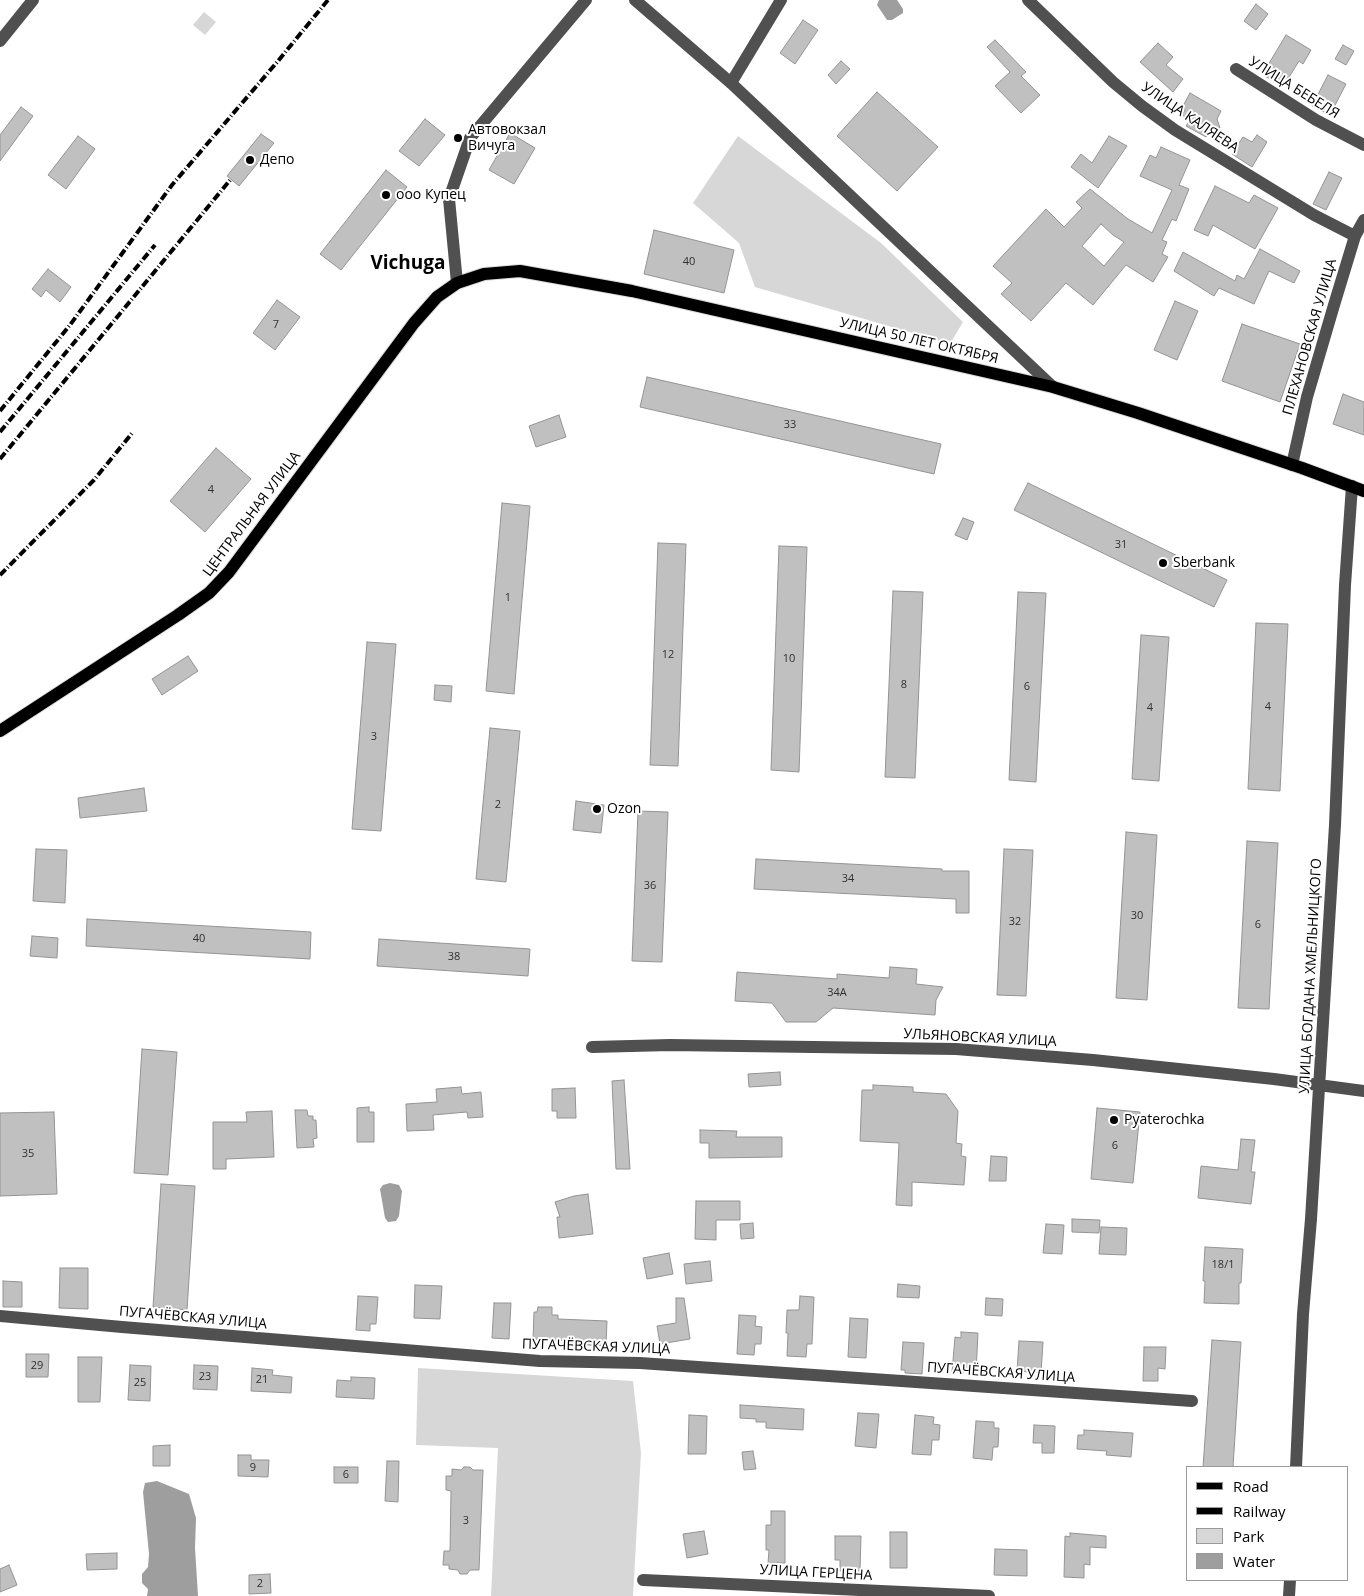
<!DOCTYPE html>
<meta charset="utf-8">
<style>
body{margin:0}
#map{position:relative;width:1364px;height:1596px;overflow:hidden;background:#fff;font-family:"Open Sans",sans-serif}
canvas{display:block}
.legend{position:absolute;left:1186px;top:1466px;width:162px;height:115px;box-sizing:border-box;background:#fff;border:1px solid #999;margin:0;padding:6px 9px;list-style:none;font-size:15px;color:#000}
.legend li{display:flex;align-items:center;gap:10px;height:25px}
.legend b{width:25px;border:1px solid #999}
</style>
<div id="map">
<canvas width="1364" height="1596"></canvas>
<ul class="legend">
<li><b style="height:6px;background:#000"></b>Road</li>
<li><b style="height:6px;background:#000"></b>Railway</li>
<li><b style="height:14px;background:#d7d7d7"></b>Park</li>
<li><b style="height:14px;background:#9e9e9e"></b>Water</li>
</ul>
</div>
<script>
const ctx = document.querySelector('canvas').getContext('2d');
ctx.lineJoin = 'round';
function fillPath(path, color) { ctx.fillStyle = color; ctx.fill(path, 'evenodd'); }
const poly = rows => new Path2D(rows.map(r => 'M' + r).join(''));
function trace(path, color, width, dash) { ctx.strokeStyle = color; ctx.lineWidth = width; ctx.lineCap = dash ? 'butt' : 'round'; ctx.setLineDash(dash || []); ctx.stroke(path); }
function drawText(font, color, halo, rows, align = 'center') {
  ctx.font = font + ' "Open Sans",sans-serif'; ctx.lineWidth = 4; ctx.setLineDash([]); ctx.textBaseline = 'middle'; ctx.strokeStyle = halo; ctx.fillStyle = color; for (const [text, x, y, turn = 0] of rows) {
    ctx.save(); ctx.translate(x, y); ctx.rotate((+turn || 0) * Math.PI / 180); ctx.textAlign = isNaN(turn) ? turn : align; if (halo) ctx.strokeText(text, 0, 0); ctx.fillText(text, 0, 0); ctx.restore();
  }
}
const green = poly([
 [204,12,216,22,205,35,193,25],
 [738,136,881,243,963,322,950,344,755,287,739,243,693,203],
 [418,1368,633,1381,641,1453,633,1596,491,1596,498,1448,416,1445]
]);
const water = poly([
 [879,0,897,0,903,9,903,13,892,20,887,20,877,5],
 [390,1183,399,1185,402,1191,399,1216,396,1221,388,1222,385,1218,380,1189,383,1185],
 [157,1481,189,1494,196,1518,195,1548,198,1596,147,1596,148,1589,142,1583,142,1574,148,1567,149,1554,143,1492,145,1483]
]);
const building = poly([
 [1256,4,1268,14,1256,30,1244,21,1256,4],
 [803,20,818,30,795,64,780,53,803,20],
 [1286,35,1311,50,1303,64,1299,61,1283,87,1265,76,1270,66,1268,65,1286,35],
 [995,40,1026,72,1021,76,1040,95,1021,113,995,86,1010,72,987,47,995,40],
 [1158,43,1173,57,1166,65,1183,79,1173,92,1140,62,1158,43],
 [1343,45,1354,51,1346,65,1335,59,1343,45],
 [841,61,850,69,836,84,828,75,841,61],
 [1328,75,1346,84,1330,115,1312,106,1328,75],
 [877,92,938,147,897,191,837,136,877,92],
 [1190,93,1221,111,1217,119,1220,128,1211,128,1206,137,1186,126,1190,120,1182,115,1185,110,1183,106,1190,93],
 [21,107,33,116,0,161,0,135,21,107],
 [425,119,445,135,419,166,399,151,425,119],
 [510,133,535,148,514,184,489,170,510,133],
 [261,134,274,143,239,186,227,176,261,134],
 [1257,135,1267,142,1252,167,1232,154,1243,137,1252,142,1257,135],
 [78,136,95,149,66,189,48,175,78,136],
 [1109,136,1127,146,1098,188,1071,167,1081,154,1092,163,1109,136],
 [1161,147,1190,160,1179,185,1189,189,1176,221,1172,219,1162,240,1167,242,1162,254,1168,257,1153,282,1126,265,1093,305,1066,283,1031,321,1001,294,1012,283,993,266,1046,209,1064,227,1082,208,1076,202,1090,189,1128,219,1152,233,1172,190,1140,176,1150,155,1156,158,1161,147],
 [1101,224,1113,235,1124,242,1104,266,1082,246,1101,224],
 [386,170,407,187,341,270,320,254,386,170],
 [1329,172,1342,178,1326,210,1313,204,1329,172],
 [1215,186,1249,203,1254,195,1278,208,1255,249,1213,225,1208,236,1194,230,1215,186],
 [654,230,734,250,724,293,644,274,654,230],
 [1260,249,1300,271,1294,283,1269,271,1254,304,1219,288,1214,296,1174,271,1183,252,1235,281,1237,275,1244,279,1260,249],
 [48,269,71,287,60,302,46,290,41,297,32,289,48,269],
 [277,300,300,317,275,350,253,333,277,300],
 [1175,301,1198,311,1177,360,1154,350,1175,301],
 [1242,324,1300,344,1280,402,1222,381,1242,324],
 [647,377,941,444,934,474,640,407,647,377],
 [1343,394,1364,402,1364,435,1333,424,1343,394],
 [559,415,566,437,536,447,529,426,559,415],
 [216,448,251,479,205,532,170,501,216,448],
 [1028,483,1227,580,1214,607,1014,510,1028,483],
 [502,503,530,506,514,694,486,691,502,503],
 [963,518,974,522,967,540,955,535,963,518],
 [658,543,686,544,678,766,650,765,658,543],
 [779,546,807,547,799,772,771,770,779,546],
 [893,591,923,592,915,778,885,777,893,591],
 [1018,592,1046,593,1036,782,1009,780,1018,592],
 [1256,623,1288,624,1280,791,1248,789,1256,623],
 [1141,635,1169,637,1159,781,1132,779,1141,635],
 [367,642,396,644,381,831,352,829,367,642],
 [188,656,198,671,162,695,152,679,188,656],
 [435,685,452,686,451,702,434,700,435,685],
 [490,728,520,731,506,882,476,879,490,728],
 [144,788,147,811,80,818,78,798,144,788],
 [576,801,604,805,601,833,573,830,576,801],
 [638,811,668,812,662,962,632,961,638,811],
 [1126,832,1157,835,1147,1000,1116,998,1126,832],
 [1247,841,1278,843,1269,1009,1238,1008,1247,841],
 [36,849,67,850,65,903,33,901,36,849],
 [1004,849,1033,850,1026,996,997,995,1004,849],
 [756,859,942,869,942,871,969,871,969,913,956,913,956,899,754,889,756,859],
 [87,919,311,932,310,959,86,946,87,919],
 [32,936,58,938,57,958,30,956,32,936],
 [379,939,530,949,528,976,377,966,379,939],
 [890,967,917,969,916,984,943,987,936,1000,935,1015,833,1008,816,1022,786,1022,772,1003,735,1001,737,972,837,979,837,974,889,978,890,967],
 [142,1049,177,1052,168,1175,134,1173,142,1049],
 [780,1072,781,1085,749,1087,748,1074,780,1072],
 [624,1080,630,1169,616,1169,612,1081,624,1080],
 [873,1085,913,1087,913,1092,946,1094,958,1111,956,1143,962,1144,961,1156,966,1157,964,1185,912,1182,912,1206,896,1205,899,1143,860,1141,862,1090,873,1090,873,1085],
 [461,1087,462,1094,481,1092,483,1117,468,1118,467,1112,433,1115,434,1130,407,1131,406,1104,437,1102,436,1089,461,1087],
 [575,1088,576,1118,557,1118,557,1111,552,1111,552,1089,575,1088],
 [369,1107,369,1112,374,1112,374,1142,357,1142,357,1108,369,1107],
 [1097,1108,1140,1112,1133,1183,1091,1179,1097,1108],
 [295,1110,307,1110,308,1116,313,1116,313,1120,316,1120,317,1138,313,1139,314,1147,297,1148,295,1110],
 [272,1111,274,1157,226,1159,226,1169,213,1169,213,1122,247,1122,246,1112,272,1111],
 [54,1112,57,1194,0,1196,0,1113,54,1112],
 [700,1130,737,1131,736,1137,782,1137,782,1157,709,1158,709,1143,700,1143,700,1130],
 [1241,1139,1255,1140,1251,1172,1255,1172,1251,1204,1198,1198,1201,1166,1238,1170,1241,1139],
 [991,1156,1007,1157,1006,1181,989,1181,991,1156],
 [161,1184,195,1186,187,1310,153,1307,161,1184],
 [588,1194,593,1234,559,1238,557,1217,560,1217,555,1202,574,1196,588,1194],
 [696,1201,740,1201,740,1220,716,1220,716,1240,695,1239,696,1201],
 [1072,1219,1100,1220,1099,1233,1072,1232,1072,1219],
 [753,1223,754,1238,741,1239,740,1224,753,1223],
 [1046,1224,1064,1225,1062,1254,1043,1253,1046,1224],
 [1101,1227,1127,1228,1126,1255,1099,1254,1101,1227],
 [1205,1247,1243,1249,1241,1283,1239,1283,1239,1304,1204,1303,1205,1281,1203,1281,1205,1247],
 [669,1253,673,1274,647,1279,643,1258,669,1253],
 [710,1261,712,1281,686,1284,684,1264,710,1261],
 [60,1268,88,1268,88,1309,59,1308,60,1268],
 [3,1281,22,1282,22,1307,3,1307,3,1281],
 [898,1284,920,1286,919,1298,897,1297,898,1284],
 [415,1285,442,1286,440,1319,414,1318,415,1285],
 [358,1296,378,1297,376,1324,370,1324,370,1331,356,1330,358,1296],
 [800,1296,814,1297,812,1344,807,1344,806,1357,787,1356,788,1333,786,1333,787,1310,799,1310,800,1296],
 [676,1298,684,1298,690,1339,660,1344,657,1326,676,1323,676,1298],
 [986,1298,1003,1299,1002,1316,985,1315,986,1298],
 [494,1303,511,1303,509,1339,492,1338,494,1303],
 [538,1307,552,1307,552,1315,558,1315,558,1319,607,1321,606,1346,572,1344,572,1341,533,1339,534,1312,537,1312,538,1307],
 [739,1315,756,1316,755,1326,762,1327,761,1344,755,1344,754,1355,737,1354,739,1315],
 [850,1318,868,1319,866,1358,848,1357,850,1318],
 [961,1332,978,1333,976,1373,952,1372,955,1337,961,1338,961,1332],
 [1212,1340,1241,1342,1233,1467,1203,1467,1212,1340],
 [1019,1341,1043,1342,1041,1373,1017,1371,1019,1341],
 [903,1342,924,1343,922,1374,905,1373,905,1370,901,1370,903,1342],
 [1144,1347,1166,1347,1165,1369,1158,1368,1158,1381,1143,1381,1144,1347],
 [26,1354,49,1354,48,1377,26,1377,26,1354],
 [78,1357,102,1357,100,1402,78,1402,78,1357],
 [130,1365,151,1366,150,1401,128,1400,130,1365],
 [194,1365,218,1366,217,1390,193,1389,194,1365],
 [252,1368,273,1370,272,1375,292,1377,291,1393,251,1391,252,1368],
 [351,1377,375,1378,374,1399,336,1397,337,1380,351,1381,351,1377],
 [740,1405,804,1409,803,1430,766,1428,766,1422,756,1422,756,1419,740,1418,740,1405],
 [858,1413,879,1414,876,1448,855,1446,858,1413],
 [689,1415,707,1416,706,1454,688,1454,689,1415],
 [915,1415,934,1417,933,1424,940,1425,939,1440,932,1440,931,1455,912,1454,915,1415],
 [976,1421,994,1422,994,1428,999,1428,998,1447,993,1447,992,1460,973,1458,976,1421],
 [1034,1425,1055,1426,1054,1453,1042,1453,1042,1443,1033,1443,1034,1425],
 [1084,1430,1133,1433,1131,1457,1106,1455,1107,1451,1077,1449,1078,1435,1084,1435,1084,1430],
 [170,1445,170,1466,153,1466,153,1446,170,1445],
 [753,1451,756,1469,744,1470,742,1452,753,1451],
 [238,1455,251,1455,251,1460,269,1460,268,1477,238,1476,238,1455],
 [387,1461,399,1461,398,1502,385,1501,387,1461],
 [334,1467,358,1467,358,1483,334,1483,334,1467],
 [464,1467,470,1467,473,1470,483,1470,479,1570,470,1570,467,1574,460,1574,458,1570,449,1569,449,1565,443,1565,444,1551,450,1551,451,1491,446,1490,446,1476,452,1476,452,1469,461,1470,464,1467],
 [771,1511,785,1511,785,1563,768,1563,769,1550,766,1550,766,1525,771,1525,771,1511],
 [704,1531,708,1554,687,1558,683,1534,704,1531],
 [890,1532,907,1532,907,1568,890,1568,890,1532],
 [1070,1533,1106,1536,1106,1548,1090,1547,1090,1565,1084,1564,1084,1578,1064,1577,1065,1536,1070,1537,1070,1533],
 [835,1536,861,1536,860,1571,840,1571,840,1560,835,1560,835,1536],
 [995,1549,1027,1550,1027,1576,994,1575,995,1549],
 [117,1553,117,1569,87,1570,86,1554,117,1553],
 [9,1565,17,1585,0,1592,0,1569,9,1565],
 [270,1574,271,1593,249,1594,249,1575,270,1574]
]);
const minor = poly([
 [635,0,731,83,1053,387],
 [1028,0,1113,82,1142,106,1175,130,1314,215,1355,236],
 [0,41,33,0],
 [1236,69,1316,120,1364,145],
 [731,83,781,0],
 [457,283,449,199,470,138,586,0],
 [1292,465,1307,397,1334,305,1355,236,1364,220],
 [592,1047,670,1045,956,1049,1093,1060,1274,1079,1364,1091],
 [0,1316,122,1327,540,1361,640,1363,1192,1401],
 [1296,1467,1303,1314,1311,1219,1335,825,1345,585,1352,486],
 [643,1580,989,1596],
 [1289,1596,1290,1580]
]);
const major = poly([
 [0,731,178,615,209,593,229,572,414,323,437,297,457,283,484,274,520,271,632,291,1053,387,1138,413,1302,468,1364,491]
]);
const rail = poly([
 [0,411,70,325,172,185,278,61,328,0],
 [0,432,155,245],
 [0,459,231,179],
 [0,575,94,480,133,432]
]);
const markers = [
 [458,138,5,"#000"],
 [250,160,5,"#000"],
 [386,195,5,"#000"],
 [1163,563,5,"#000"],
 [597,809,5,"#000"],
 [1114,1120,5,"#000"]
];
const numberNames = [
 ["40",689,262],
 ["7",276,325],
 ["33",790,425],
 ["4",211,490],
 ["31",1121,545],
 ["1",508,598],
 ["12",668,655],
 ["10",789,659],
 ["8",904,685],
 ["6",1027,687],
 ["4",1268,707],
 ["4",1150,708],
 ["3",374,737],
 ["2",498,805],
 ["34",848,879],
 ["36",650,886],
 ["30",1137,916],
 ["32",1015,922],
 ["6",1258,925],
 ["40",199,939],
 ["38",454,957],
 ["34А",837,993],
 ["6",1115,1146],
 ["35",28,1154],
 ["18/1",1223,1265],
 ["29",37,1366],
 ["23",205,1377],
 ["21",262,1380],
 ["25",140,1383],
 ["9",253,1468],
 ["6",346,1475],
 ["3",466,1521],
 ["2",260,1584]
];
const streetNames = [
 ["УЛИЦА БЕБЕЛЯ",1294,88,32],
 ["УЛИЦА КАЛЯЕВА",1190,118,34],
 ["ПЛЕХАНОВСКАЯ УЛИЦА",1310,337,-74],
 ["УЛИЦА 50 ЛЕТ ОКТЯБРЯ",919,341,13],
 ["ЦЕНТРАЛЬНАЯ УЛИЦА",252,514,-53],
 ["УЛИЦА БОГДАНА ХМЕЛЬНИЦКОГО",1311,976,-87],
 ["УЛЬЯНОВСКАЯ УЛИЦА",980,1038,3],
 ["ПУГАЧЁВСКАЯ УЛИЦА",193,1318,5],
 ["ПУГАЧЁВСКАЯ УЛИЦА",596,1347,2],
 ["ПУГАЧЁВСКАЯ УЛИЦА",1001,1373,4],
 ["УЛИЦА ГЕРЦЕНА",816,1573,3]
];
const poiNames = [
 ["Автовокзал",468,130],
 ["Вичуга",468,146],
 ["Депо",260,160],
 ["ооо Купец",396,195],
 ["Sberbank",1173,563],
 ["Ozon",607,809],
 ["Pyaterochka",1124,1120]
];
const districtNames = [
 ["Vichuga",408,264]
];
fillPath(green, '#d7d7d7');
fillPath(water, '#9e9e9e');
fillPath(building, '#c0c0c0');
trace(building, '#949494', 1);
trace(major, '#dbdbdb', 14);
trace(minor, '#505050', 12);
trace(major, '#000', 12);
trace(rail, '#000', 4, [8, 2.5, 1, 2.5]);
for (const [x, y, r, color] of markers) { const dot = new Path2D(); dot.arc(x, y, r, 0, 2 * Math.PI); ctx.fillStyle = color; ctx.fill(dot); trace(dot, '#fff', 2); }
drawText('11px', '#303030', null, numberNames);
drawText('14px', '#000', '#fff', streetNames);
drawText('14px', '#000', '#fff', poiNames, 'left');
drawText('bold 19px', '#000', '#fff', districtNames);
</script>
